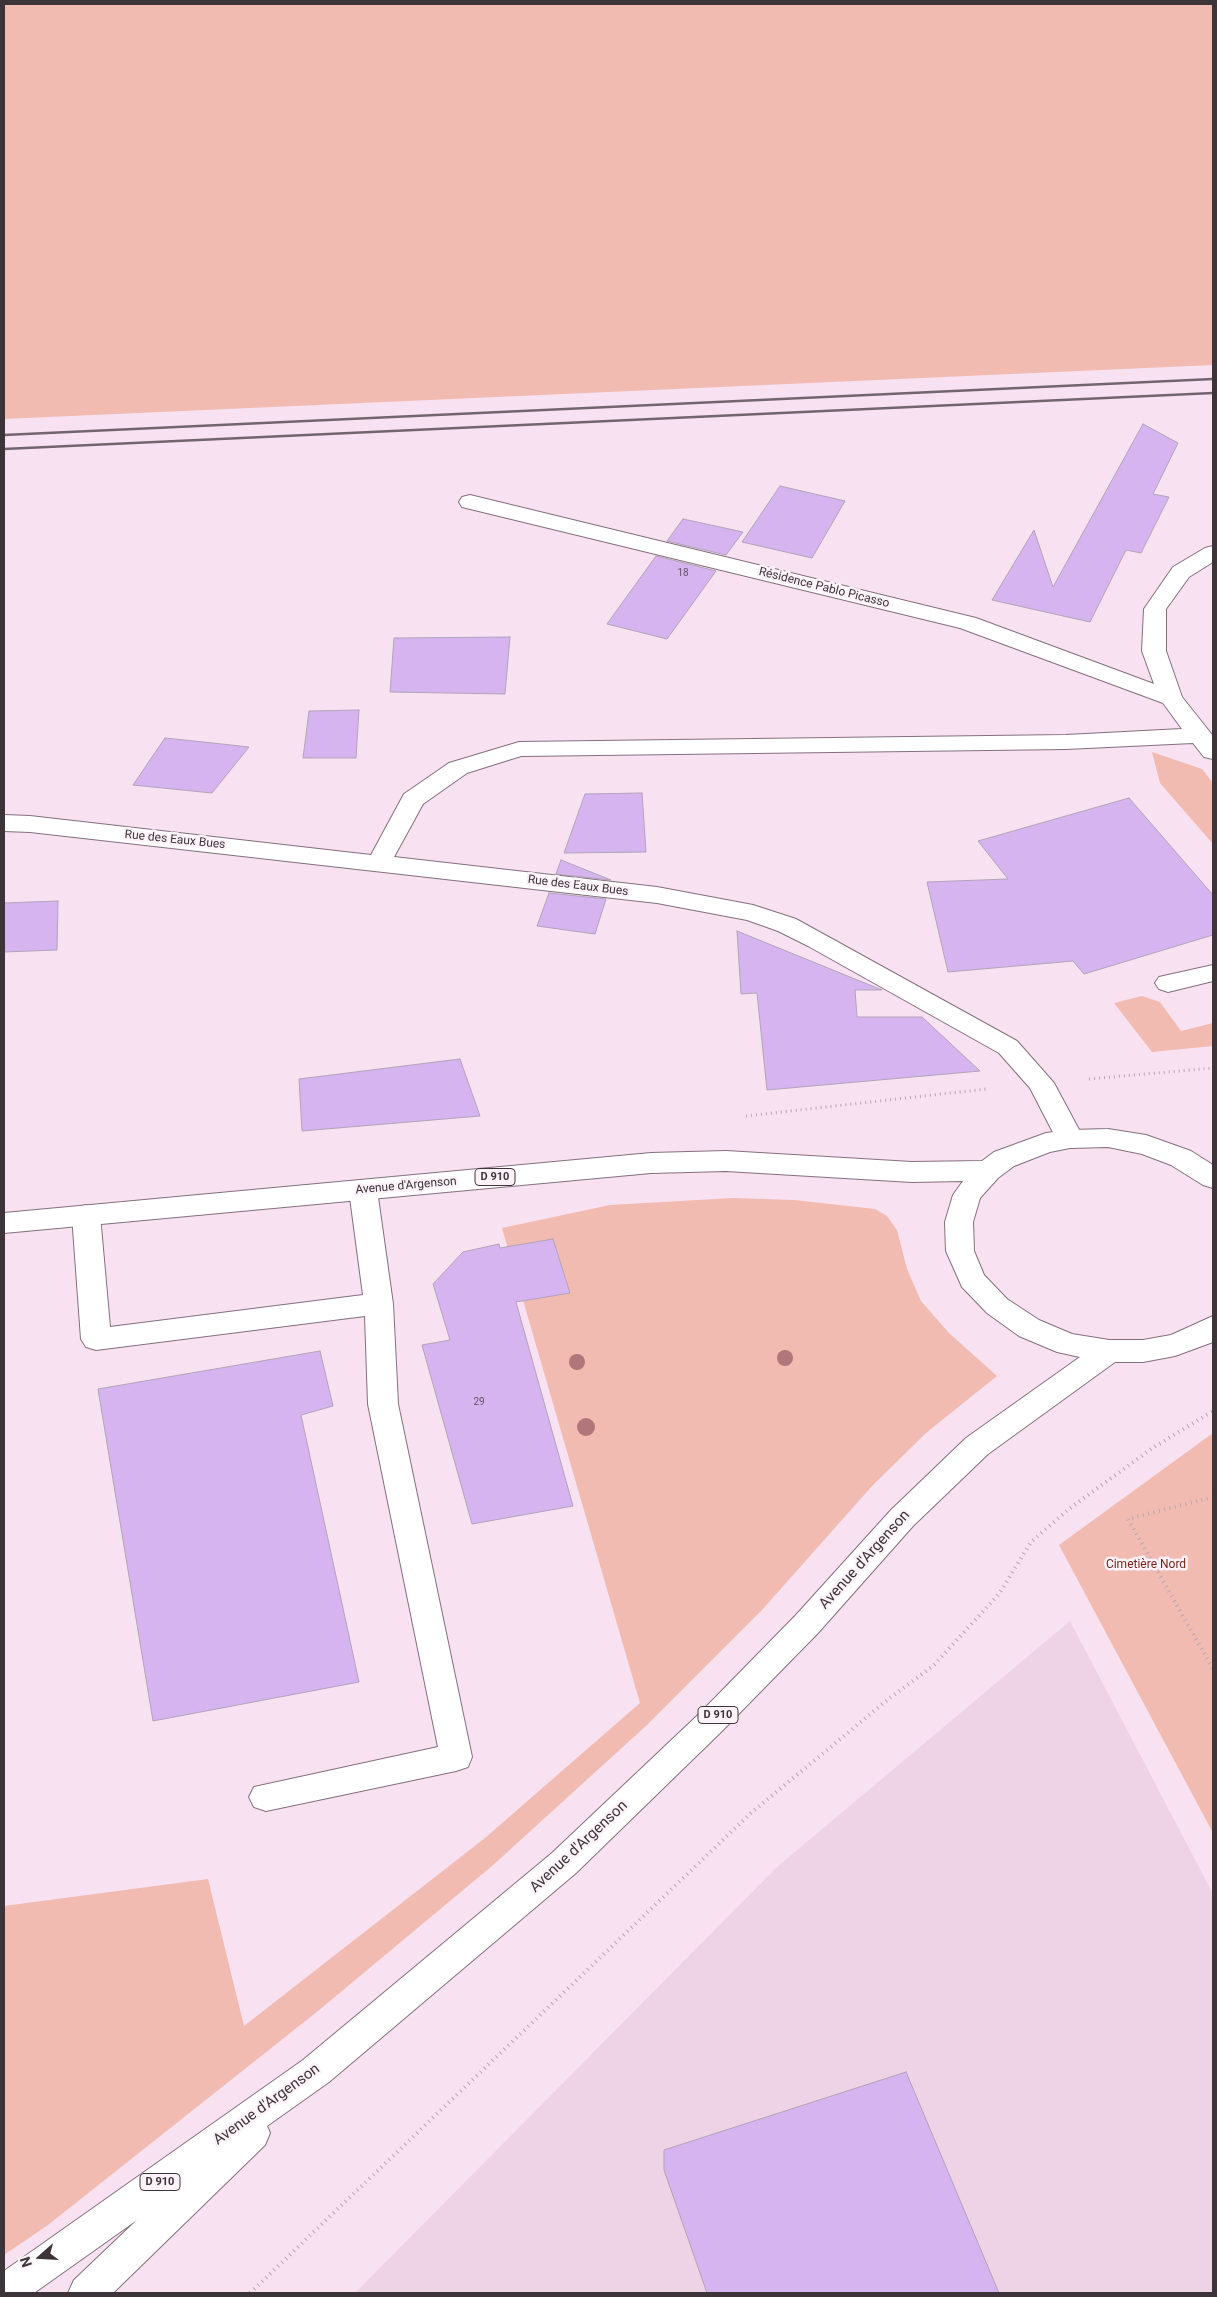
<!DOCTYPE html>
<meta charset="utf-8">
<style>
body{margin:0}
#map{position:relative;width:1217px;height:2297px;overflow:hidden;background:#f8e1f1;font-family:Roboto,sans-serif}
canvas{display:block}
.frame{position:absolute;inset:0;border:5px solid #3d343a;pointer-events:none}
.north{position:absolute;left:15px;top:2232px;width:50px;height:50px;-webkit-text-stroke:4px #fcf3f9;paint-order:stroke;rotate:251deg;font-size:14px;font-weight:700;line-height:20px;text-align:center;color:#3d343a}
.north::after{content:'';display:block;margin:auto;width:18px;height:22px;background:#3d343a;clip-path:polygon(50% 0,100% 100%,50% 72%,0 100%)}
</style>
<div id="map">
<canvas width="1217" height="2297"></canvas>
<div class="frame"></div>
<div class="north">N</div>
</div>
<script>
const ctx = document.querySelector('canvas').getContext('2d');
ctx.lineJoin = 'round';
function fillPath(path, color) { ctx.fillStyle = color; ctx.fill(path, 'evenodd'); }
const poly = rows => new Path2D(rows.map(r => 'M' + r).join(''));
function trace(path, color, width, dash) { ctx.strokeStyle = color; ctx.lineWidth = width; ctx.lineCap = dash ? 'butt' : 'round'; ctx.setLineDash(dash || []); ctx.stroke(path); }
function drawText(font, color, halo, rows, align = 'center') {
  ctx.font = font + ' Roboto,sans-serif'; ctx.lineWidth = 5; ctx.setLineDash([]); ctx.textBaseline = 'middle'; ctx.strokeStyle = halo; ctx.fillStyle = color; for (const [text, x, y, turn = 0] of rows) {
    ctx.save(); ctx.translate(x, y); ctx.rotate((+turn || 0) * Math.PI / 180); ctx.textAlign = isNaN(turn) ? turn : align; if (halo) ctx.strokeText(text, 0, 0); ctx.fillText(text, 0, 0); ctx.restore();
  }
}
const built = poly([
 [1070,1621,1213,1894,1213,2293,355,2293,777,1867]
]);
const green = poly([
 [4,4,1213,4,1213,365,4,419],
 [1152,752,1202,769,1213,783,1213,844,1160,783],
 [1142,996,1160,1002,1181,1031,1213,1023,1213,1046,1152,1052,1114,1003],
 [733,1198,794,1200,875,1209,887,1216,897,1230,907,1269,921,1301,949,1333,997,1376,926,1433,872,1486,762,1610,647,1725,492,1866,318,2011,48,2225,4,2255,4,1906,208,1879,244,2026,485,1838,640,1703,502,1228,610,1205],
 [1213,1433,1213,1833,1059,1545]
]);
const building = poly([
 [1143,424,1178,443,1153,494,1169,497,1141,553,1126,550,1090,622,992,600,1034,530,1053,587,1143,424],
 [780,486,845,501,812,558,742,542,780,486],
 [683,519,743,532,726,555,667,541,683,519],
 [656,556,716,571,667,639,607,624,656,556],
 [510,637,505,694,390,692,394,638,510,637],
 [359,710,356,758,303,758,309,711,359,710],
 [165,738,194,741,249,747,212,793,133,785,165,738],
 [642,793,646,852,564,853,585,794,642,793],
 [1129,798,1213,895,1213,935,1084,974,1073,961,948,972,927,882,1008,879,978,841,1129,798],
 [561,860,611,880,556,874,561,860],
 [549,893,606,899,595,934,537,926,549,893],
 [58,901,57,950,4,952,4,903,58,901],
 [737,931,882,990,855,990,857,1017,922,1017,980,1071,767,1090,757,993,741,994,737,931],
 [460,1059,480,1116,302,1131,299,1079,460,1059],
 [553,1239,570,1293,516,1302,573,1506,472,1524,422,1345,450,1340,433,1284,463,1252,499,1244,500,1248,553,1239],
 [320,1351,333,1406,301,1415,359,1682,153,1721,98,1389,320,1351],
 [906,2072,999,2293,707,2293,664,2170,664,2150,906,2072]
]);
const pathFar1 = poly([
 [1089,1079,1213,1068],
 [746,1116,986,1089]
]);
const path = poly([
 [1213,1497,1128,1519,1213,1669],
 [250,2293,751,1813,891,1697,933,1666,999,1594,1031,1542,1069,1509,1151,1449,1213,1411]
]);
const lane = poly([
 [1213,965,1213,981,1168,992,1159,989,1155,983,1159,977,1213,965],
 [363,1180,373,1183,377,1190,393,1304,398,1404,472,1757,468,1767,456,1771,266,1811,254,1807,249,1797,254,1787,438,1747,368,1404,365,1316,96,1350,86,1347,81,1339,72,1215,76,1208,86,1205,96,1208,100,1215,110,1327,363,1295,349,1190,353,1183,363,1180]
]);
const street = poly([
 [470,495,976,618,1154,684,1142,651,1144,609,1173,567,1205,548,1213,546,1213,562,1189,577,1166,609,1166,651,1182,697,1213,736,1213,759,1204,757,1193,743,1066,749,521,756,467,773,423,804,394,857,657,887,753,905,796,919,1017,1041,1054,1083,1084,1139,1080,1146,1070,1148,1060,1146,1030,1088,999,1053,808,946,778,931,747,920,657,903,30,832,4,831,4,815,30,816,371,855,404,794,449,763,519,742,1066,735,1182,729,1163,703,960,628,462,507,459,502,462,497,470,495]
]);
const primary = poly([
 [1108,1129,1146,1135,1191,1151,1213,1165,1213,1188,1203,1185,1171,1165,1142,1154,1108,1147,1070,1148,1050,1152,1014,1166,998,1178,980,1198,973,1222,974,1251,984,1275,1007,1299,1039,1320,1072,1334,1109,1340,1143,1340,1171,1335,1213,1316,1213,1342,1175,1356,1143,1362,1115,1362,988,1454,913,1526,818,1633,722,1731,576,1873,329,2082,267,2126,270,2133,265,2145,113,2293,68,2293,74,2280,137,2220,34,2293,4,2293,4,2271,303,2060,552,1853,700,1713,796,1615,891,1510,966,1438,1080,1357,1057,1352,1019,1336,987,1313,962,1287,946,1251,945,1222,953,1195,963,1181,912,1182,726,1171,651,1173,4,1233,4,1213,651,1153,726,1151,912,1162,982,1161,994,1152,1046,1133,1070,1130,1108,1129]
]);
const rail = poly([
 [4,435,1213,379],
 [4,449,1213,393]
]);
const trees = [
 [785,1358,8],
 [577,1362,8],
 [586,1427,9]
];
const numberNames = [
 ["18",683,573],
 ["29",479,1402]
];
const shields = [
 [495,1177,40],
 [718,1715,40],
 [160,2182,40]
];
const shieldNames = [
 ["D 910",495,1177],
 ["D 910",718,1715],
 ["D 910",160,2182]
];
const streetNames = [
 ["Résidence Pablo Picasso",824,588,14],
 ["Rue des Eaux Bues",175,840,6],
 ["Rue des Eaux Bues",578,886,7],
 ["Avenue d'Argenson",406,1186,-5]
];
const parkNames = [
 ["Cimetière Nord",1146,1565]
];
const nearStreetnames = [
 ["Avenue d'Argenson",865,1560,-48],
 ["Avenue d'Argenson",579,1847,-43],
 ["Avenue d'Argenson",267,2105,-36]
];
fillPath(built, '#eed2e6');
fillPath(green, '#f1bbb2');
fillPath(building, '#d6b4f0');
trace(building, '#b0a4b9', 1);
trace(lane, '#84707e', 2);
trace(street, '#84707e', 2);
trace(primary, '#84707e', 2);
trace(pathFar1, '#b9a6b3', 3, [1, 4]);
trace(path, '#b9a6b3', 4, [1, 4.5]);
fillPath(lane, '#fff');
fillPath(street, '#fff');
fillPath(primary, '#fff');
trace(rail, '#72656e', 2.5);
ctx.fillStyle = '#b07679';
for (const [x, y, r] of trees) { ctx.beginPath(); ctx.arc(x, y, r, 0, 2 * Math.PI); ctx.fill(); }
drawText('10px', '#635468', null, numberNames);
for (const [x, y, w] of shields) { const box = new Path2D(); box.roundRect(x - w / 2, y - 8.5, w, 17, 4); ctx.fillStyle = '#fcf3f9'; ctx.fill(box); trace(box, '#3d343a', 1); }
drawText('bold 11px', '#3d343a', null, shieldNames);
drawText('12px', '#3d343a', '#fcf3f9', streetNames);
drawText('12px', '#751f17', '#fcf3f9', parkNames);
drawText('15px', '#3d343a', '#fcf3f9', nearStreetnames);
</script>
